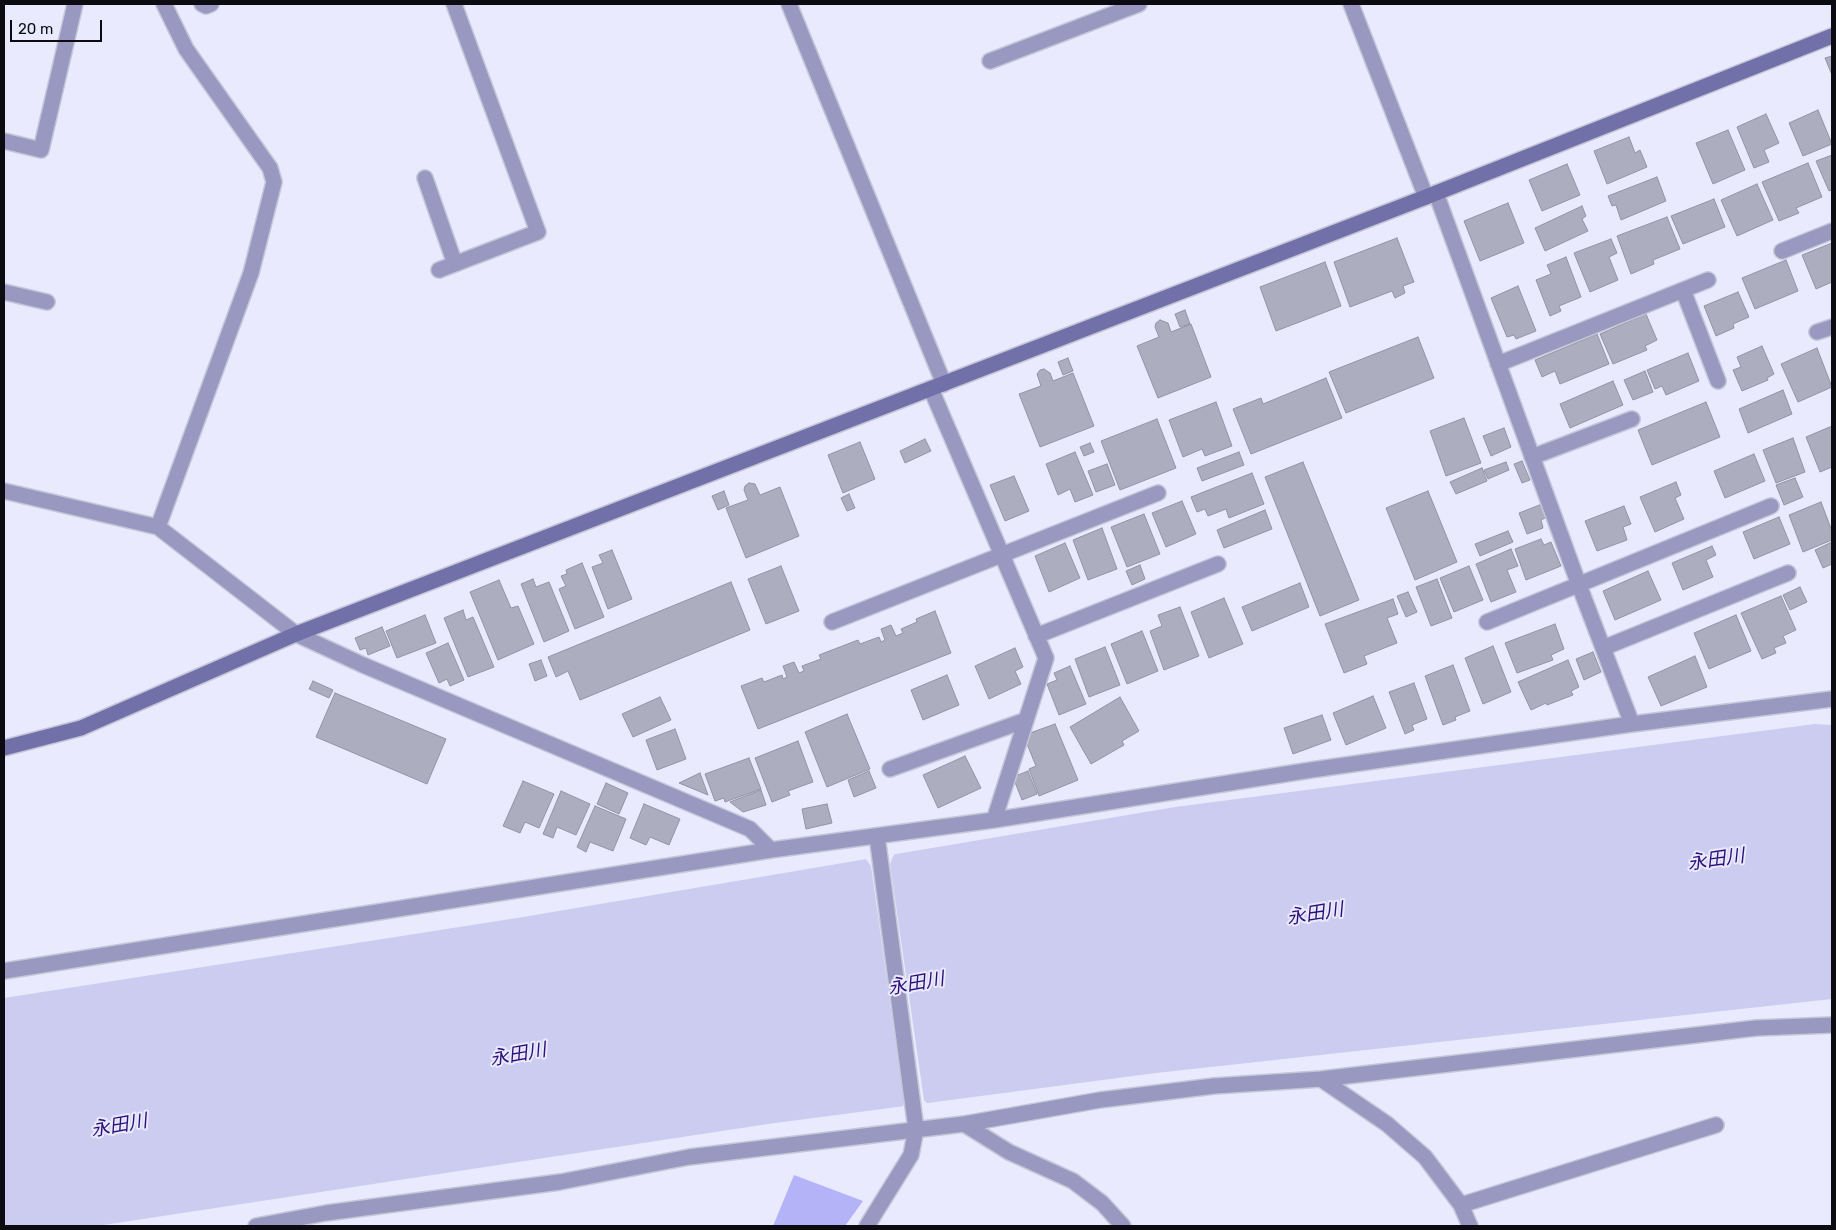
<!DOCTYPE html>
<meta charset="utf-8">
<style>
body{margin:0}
#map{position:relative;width:1836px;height:1230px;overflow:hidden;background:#e9eafd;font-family:Rubik,sans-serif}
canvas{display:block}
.frame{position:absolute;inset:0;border:5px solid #0b0b11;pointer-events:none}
.scale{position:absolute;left:10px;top:20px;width:92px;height:22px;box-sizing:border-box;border:2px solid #0b0b11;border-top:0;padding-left:6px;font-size:15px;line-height:18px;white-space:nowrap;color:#0b0b11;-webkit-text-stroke:4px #e9eafd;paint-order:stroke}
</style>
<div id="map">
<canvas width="1836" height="1230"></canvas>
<div class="frame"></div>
<div class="scale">20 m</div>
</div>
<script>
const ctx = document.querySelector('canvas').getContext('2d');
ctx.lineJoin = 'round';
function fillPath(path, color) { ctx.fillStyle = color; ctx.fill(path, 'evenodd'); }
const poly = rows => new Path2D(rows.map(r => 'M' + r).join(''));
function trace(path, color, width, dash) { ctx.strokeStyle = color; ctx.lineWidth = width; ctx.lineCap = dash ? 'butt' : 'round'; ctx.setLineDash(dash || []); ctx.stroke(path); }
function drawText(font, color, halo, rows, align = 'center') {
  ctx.font = font + ' Rubik,"Noto Sans JP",sans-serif'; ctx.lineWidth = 4; ctx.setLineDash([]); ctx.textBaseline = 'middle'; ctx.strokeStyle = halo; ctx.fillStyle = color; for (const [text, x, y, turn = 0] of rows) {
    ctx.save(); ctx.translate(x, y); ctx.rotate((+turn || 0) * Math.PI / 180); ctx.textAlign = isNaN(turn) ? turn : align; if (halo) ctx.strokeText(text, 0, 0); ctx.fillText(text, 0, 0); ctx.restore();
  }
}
const green = poly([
 [794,1175,863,1201,845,1226,773,1226]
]);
const water = poly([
 [1815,724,1832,725,1832,999,1156,1073,768,1124,97,1226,4,1226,4,998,517,918,1175,807]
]);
const pier = poly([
 [895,852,890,864,924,1100,929,1105,902,1109,904,1103,871,866,864,857]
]);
const building = poly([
 [1832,56,1832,75,1825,58,1832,56],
 [1818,110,1832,144,1803,156,1789,123,1818,110],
 [1766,114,1779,143,1764,150,1769,162,1754,168,1737,127,1766,114],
 [1728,130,1745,170,1713,184,1696,143,1728,130],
 [1629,137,1635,153,1640,150,1647,167,1607,184,1594,151,1629,137],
 [1832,155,1832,190,1829,191,1816,161,1832,155],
 [1808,163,1822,197,1796,208,1799,213,1779,221,1762,182,1808,163],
 [1567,164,1580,195,1542,211,1529,180,1567,164],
 [1657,177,1666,201,1621,220,1616,205,1612,206,1608,196,1657,177],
 [1757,184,1773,220,1737,236,1721,200,1757,184],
 [1714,199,1725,227,1683,244,1671,216,1714,199],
 [1508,203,1524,243,1480,261,1464,221,1508,203],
 [1582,206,1586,216,1582,219,1588,231,1545,251,1535,228,1582,206],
 [1667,217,1680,249,1653,260,1654,264,1631,274,1617,236,1667,217],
 [1397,238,1414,282,1403,286,1405,293,1395,298,1392,291,1350,307,1334,262,1397,238],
 [1611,239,1617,253,1609,257,1618,280,1590,292,1574,253,1611,239],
 [1832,243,1832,282,1816,289,1802,255,1832,243],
 [1566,257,1581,297,1559,306,1561,311,1550,316,1536,280,1551,274,1547,265,1566,257],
 [1786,260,1798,291,1755,309,1742,278,1786,260],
 [1325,262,1341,306,1276,331,1260,287,1325,262],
 [1518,286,1536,331,1516,339,1514,335,1507,337,1491,298,1518,286],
 [1738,292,1749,317,1733,324,1734,328,1716,336,1704,306,1738,292],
 [1185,310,1190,324,1180,327,1175,314,1185,310],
 [1646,314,1657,340,1645,346,1647,350,1613,364,1600,334,1646,314],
 [1160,320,1168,323,1171,332,1191,324,1211,377,1158,398,1137,346,1159,337,1155,327,1156,323,1160,320],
 [1597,334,1609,364,1560,384,1555,371,1542,377,1535,360,1597,334],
 [1418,337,1434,378,1346,413,1329,372,1418,337],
 [1762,346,1774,374,1767,378,1768,380,1742,391,1733,370,1741,367,1737,357,1762,346],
 [1817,348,1832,387,1798,402,1781,364,1817,348],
 [1688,353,1699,381,1666,395,1662,386,1655,389,1647,370,1688,353],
 [1068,358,1073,371,1063,375,1058,362,1068,358],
 [1044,369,1050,373,1053,381,1073,373,1094,426,1040,447,1019,394,1041,386,1037,374,1040,370,1044,369],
 [1645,371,1653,392,1633,400,1624,380,1645,371],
 [1326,378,1342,418,1251,454,1233,409,1261,398,1263,404,1326,378],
 [1613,381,1623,405,1570,428,1560,404,1613,381],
 [1783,390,1792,414,1748,433,1739,409,1783,390],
 [1216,402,1232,446,1205,456,1202,449,1183,457,1169,420,1216,402],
 [1706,402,1720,437,1652,465,1638,430,1706,402],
 [1464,418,1481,463,1446,476,1430,431,1464,418],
 [1157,419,1176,468,1120,490,1101,441,1157,419],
 [1832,426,1832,467,1820,472,1806,437,1832,426],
 [1504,428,1511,447,1491,456,1483,436,1504,428],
 [1793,438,1805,472,1776,483,1763,450,1793,438],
 [925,439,931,451,905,463,900,451,925,439],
 [860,442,875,479,843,493,828,455,860,442],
 [1090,443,1094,452,1084,456,1080,447,1090,443],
 [1075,452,1093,495,1075,502,1070,489,1058,495,1046,464,1075,452],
 [1239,452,1244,465,1202,481,1197,468,1239,452],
 [1754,454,1765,481,1725,498,1714,471,1754,454],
 [1522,461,1530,480,1522,483,1514,464,1522,461],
 [1303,462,1359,600,1320,616,1265,477,1303,462],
 [1506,462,1509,470,1488,479,1484,470,1506,462],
 [1107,464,1115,485,1096,492,1088,471,1107,464],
 [1482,468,1487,481,1456,494,1450,482,1482,468],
 [1252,473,1264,504,1229,518,1226,509,1208,516,1205,509,1197,512,1191,497,1252,473],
 [1014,476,1029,511,1005,521,990,485,1014,476],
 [1795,478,1803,497,1784,505,1776,485,1795,478],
 [1676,482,1681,495,1675,498,1684,519,1655,532,1640,497,1676,482],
 [749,483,755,484,760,495,780,487,799,536,746,558,726,508,748,500,744,490,745,486,749,483],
 [724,491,729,505,718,510,712,496,724,491],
 [1428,491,1457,562,1415,580,1386,508,1428,491],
 [849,494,855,508,847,511,841,498,849,494],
 [1182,501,1196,534,1166,547,1152,513,1182,501],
 [1821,502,1832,531,1832,540,1803,552,1789,515,1821,502],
 [1542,504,1547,517,1541,520,1543,528,1527,534,1519,513,1542,504],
 [1624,506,1631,524,1623,527,1627,540,1597,551,1585,521,1624,506],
 [1265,510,1272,529,1224,548,1217,530,1265,510],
 [1144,514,1160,554,1127,567,1111,527,1144,514],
 [1779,517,1790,544,1754,559,1743,532,1779,517],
 [1102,528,1117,569,1088,580,1073,540,1102,528],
 [1508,531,1513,542,1480,556,1475,544,1508,531],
 [1541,539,1544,545,1551,542,1561,566,1526,580,1515,549,1541,539],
 [1832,542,1832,564,1823,568,1815,550,1832,542],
 [1065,543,1080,578,1049,592,1035,556,1065,543],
 [1712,546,1716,555,1706,560,1713,577,1683,590,1672,563,1712,546],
 [1511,549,1518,566,1507,570,1516,592,1491,602,1476,564,1511,549],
 [612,550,632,599,608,609,592,567,603,563,599,555,612,550],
 [582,563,604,617,575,629,559,589,566,586,561,576,567,574,566,570,582,563],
 [1140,565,1145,579,1132,585,1126,571,1140,565],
 [781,566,799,611,766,624,748,579,781,566],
 [1469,566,1483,600,1454,612,1440,578,1469,566],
 [1648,571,1661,600,1615,620,1603,591,1648,571],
 [533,579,536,587,549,582,569,631,544,642,521,584,533,579],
 [1437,579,1452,618,1431,626,1416,587,1437,579],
 [499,580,511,608,518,606,534,644,498,660,470,592,499,580],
 [731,582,750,630,580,700,568,671,556,677,548,657,731,582],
 [1300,583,1309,607,1252,631,1242,607,1300,583],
 [1800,587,1807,602,1790,610,1783,595,1800,587],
 [1408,592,1417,612,1406,617,1397,596,1408,592],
 [1781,596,1796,630,1783,636,1786,643,1774,648,1776,653,1762,659,1741,613,1781,596],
 [1224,598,1243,644,1209,658,1191,612,1224,598],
 [1393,599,1398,614,1387,618,1397,643,1364,656,1367,664,1344,673,1325,624,1393,599],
 [1180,607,1199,656,1164,670,1150,631,1162,626,1158,615,1180,607],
 [463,610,466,620,473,617,494,667,468,677,444,618,463,610],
 [935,611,951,653,758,729,741,686,762,678,764,682,782,675,783,679,787,677,783,666,794,662,799,673,804,671,802,666,821,659,819,655,858,640,860,644,879,637,881,642,885,640,881,629,891,625,896,636,903,633,901,629,917,622,916,619,935,611],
 [425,615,436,643,397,658,386,631,425,615],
 [1736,615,1751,651,1709,669,1694,633,1736,615],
 [1555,624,1564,649,1551,655,1553,660,1517,673,1505,643,1555,624],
 [382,627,390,646,368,655,366,648,360,650,355,638,382,627],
 [1142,631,1158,671,1127,684,1111,644,1142,631],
 [448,643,464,680,450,686,447,679,439,683,426,653,448,643],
 [1493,646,1511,692,1483,704,1465,658,1493,646],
 [1105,647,1120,685,1089,697,1075,659,1105,647],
 [1015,648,1023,667,1015,671,1021,684,989,699,975,666,1015,648],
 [1593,652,1601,672,1584,680,1576,659,1593,652],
 [1695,656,1707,687,1661,706,1648,677,1695,656],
 [541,660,547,676,535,681,529,664,541,660],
 [1568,660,1579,687,1571,691,1573,695,1547,705,1546,703,1531,710,1518,682,1568,660],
 [1453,665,1470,711,1455,717,1456,720,1443,725,1425,676,1453,665],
 [1070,666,1086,704,1059,715,1047,684,1057,680,1054,673,1070,666],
 [947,675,959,705,923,720,911,690,947,675],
 [313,681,333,690,329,698,309,689,313,681],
 [1414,683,1427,719,1412,725,1414,730,1405,734,1389,692,1414,683],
 [335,693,446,739,427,784,316,737,335,693],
 [1373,696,1386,728,1346,745,1333,713,1373,696],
 [660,697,671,720,633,737,622,714,660,697],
 [1120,697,1139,731,1122,741,1124,745,1091,764,1070,727,1120,697],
 [847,714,870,769,827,787,805,732,847,714],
 [1322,715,1331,740,1293,754,1284,728,1322,715],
 [1055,724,1078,780,1039,796,1029,769,1036,766,1027,744,1030,733,1055,724],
 [675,729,686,759,657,770,646,740,675,729],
 [798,741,813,782,788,791,790,795,772,802,755,758,798,741],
 [965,756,981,788,938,808,923,775,965,756],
 [749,758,761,789,725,802,724,798,715,801,705,774,749,758],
 [869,771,876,788,854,797,848,780,869,771],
 [1028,771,1037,794,1022,800,1013,777,1028,771],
 [700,773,708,795,679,783,700,773],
 [523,781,554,794,539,828,525,822,520,833,503,826,523,781],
 [606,783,628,793,619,814,597,804,606,783],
 [761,790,766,805,743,812,730,802,761,790],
 [561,791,590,804,576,835,557,827,553,838,543,834,561,791],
 [644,804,680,819,669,845,650,837,646,845,630,838,644,804],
 [827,804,832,823,806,829,802,809,827,804],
 [595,806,626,819,613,851,590,842,586,852,577,847,595,806]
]);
const street = poly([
 [202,4,206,6,211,4],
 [789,4,944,384],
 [1351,4,1426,197],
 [990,61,1139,4],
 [4,141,41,150,75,4],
 [425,178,455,264],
 [1436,193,1579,585,1632,724],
 [1782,251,1832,231],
 [439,270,538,232,454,4],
 [1683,290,1718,381],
 [4,292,47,302],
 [1817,332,1832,327],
 [1498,364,1708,280],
 [931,389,1046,658,994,820],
 [1532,457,1632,419],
 [4,491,158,527,296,634,363,665,750,829,771,850],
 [158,527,251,273,274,182,270,168,186,49,164,4],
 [832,622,1158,493],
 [1487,622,1771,506],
 [1036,636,1218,564],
 [1603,648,1788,573],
 [890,769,1026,720],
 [4,971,771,850,994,820,1311,770,1632,724,1832,699],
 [1321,1079,1387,1124,1425,1157,1461,1205,1470,1226],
 [964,1124,1009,1152,1073,1181,1102,1203,1123,1226],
 [1461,1205,1716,1125],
 [256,1226,326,1213,560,1182,689,1157,964,1124,1100,1100,1214,1086,1321,1079,1756,1028,1832,1025],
 [867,1226,911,1155,916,1129,877,836]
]);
const secondary = poly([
 [4,748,81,728,296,634,1426,197,1832,36]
]);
const waterNames = [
 ["永田川",1716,860,-8],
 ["永田川",1315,914,-9],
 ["永田川",916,984,-10],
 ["永田川",518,1055,-10],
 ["永田川",119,1126,-10]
];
fillPath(green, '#b4b3f8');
fillPath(water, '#ccccf1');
fillPath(pier, '#e9eafd');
fillPath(building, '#acadbf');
trace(building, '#9393a4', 1);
trace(street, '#c5c6d7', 18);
trace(secondary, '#c5c6d7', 18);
trace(street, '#9898c0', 15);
trace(secondary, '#7170a9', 15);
drawText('italic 19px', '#2d0f78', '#e9eafd', waterNames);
</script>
